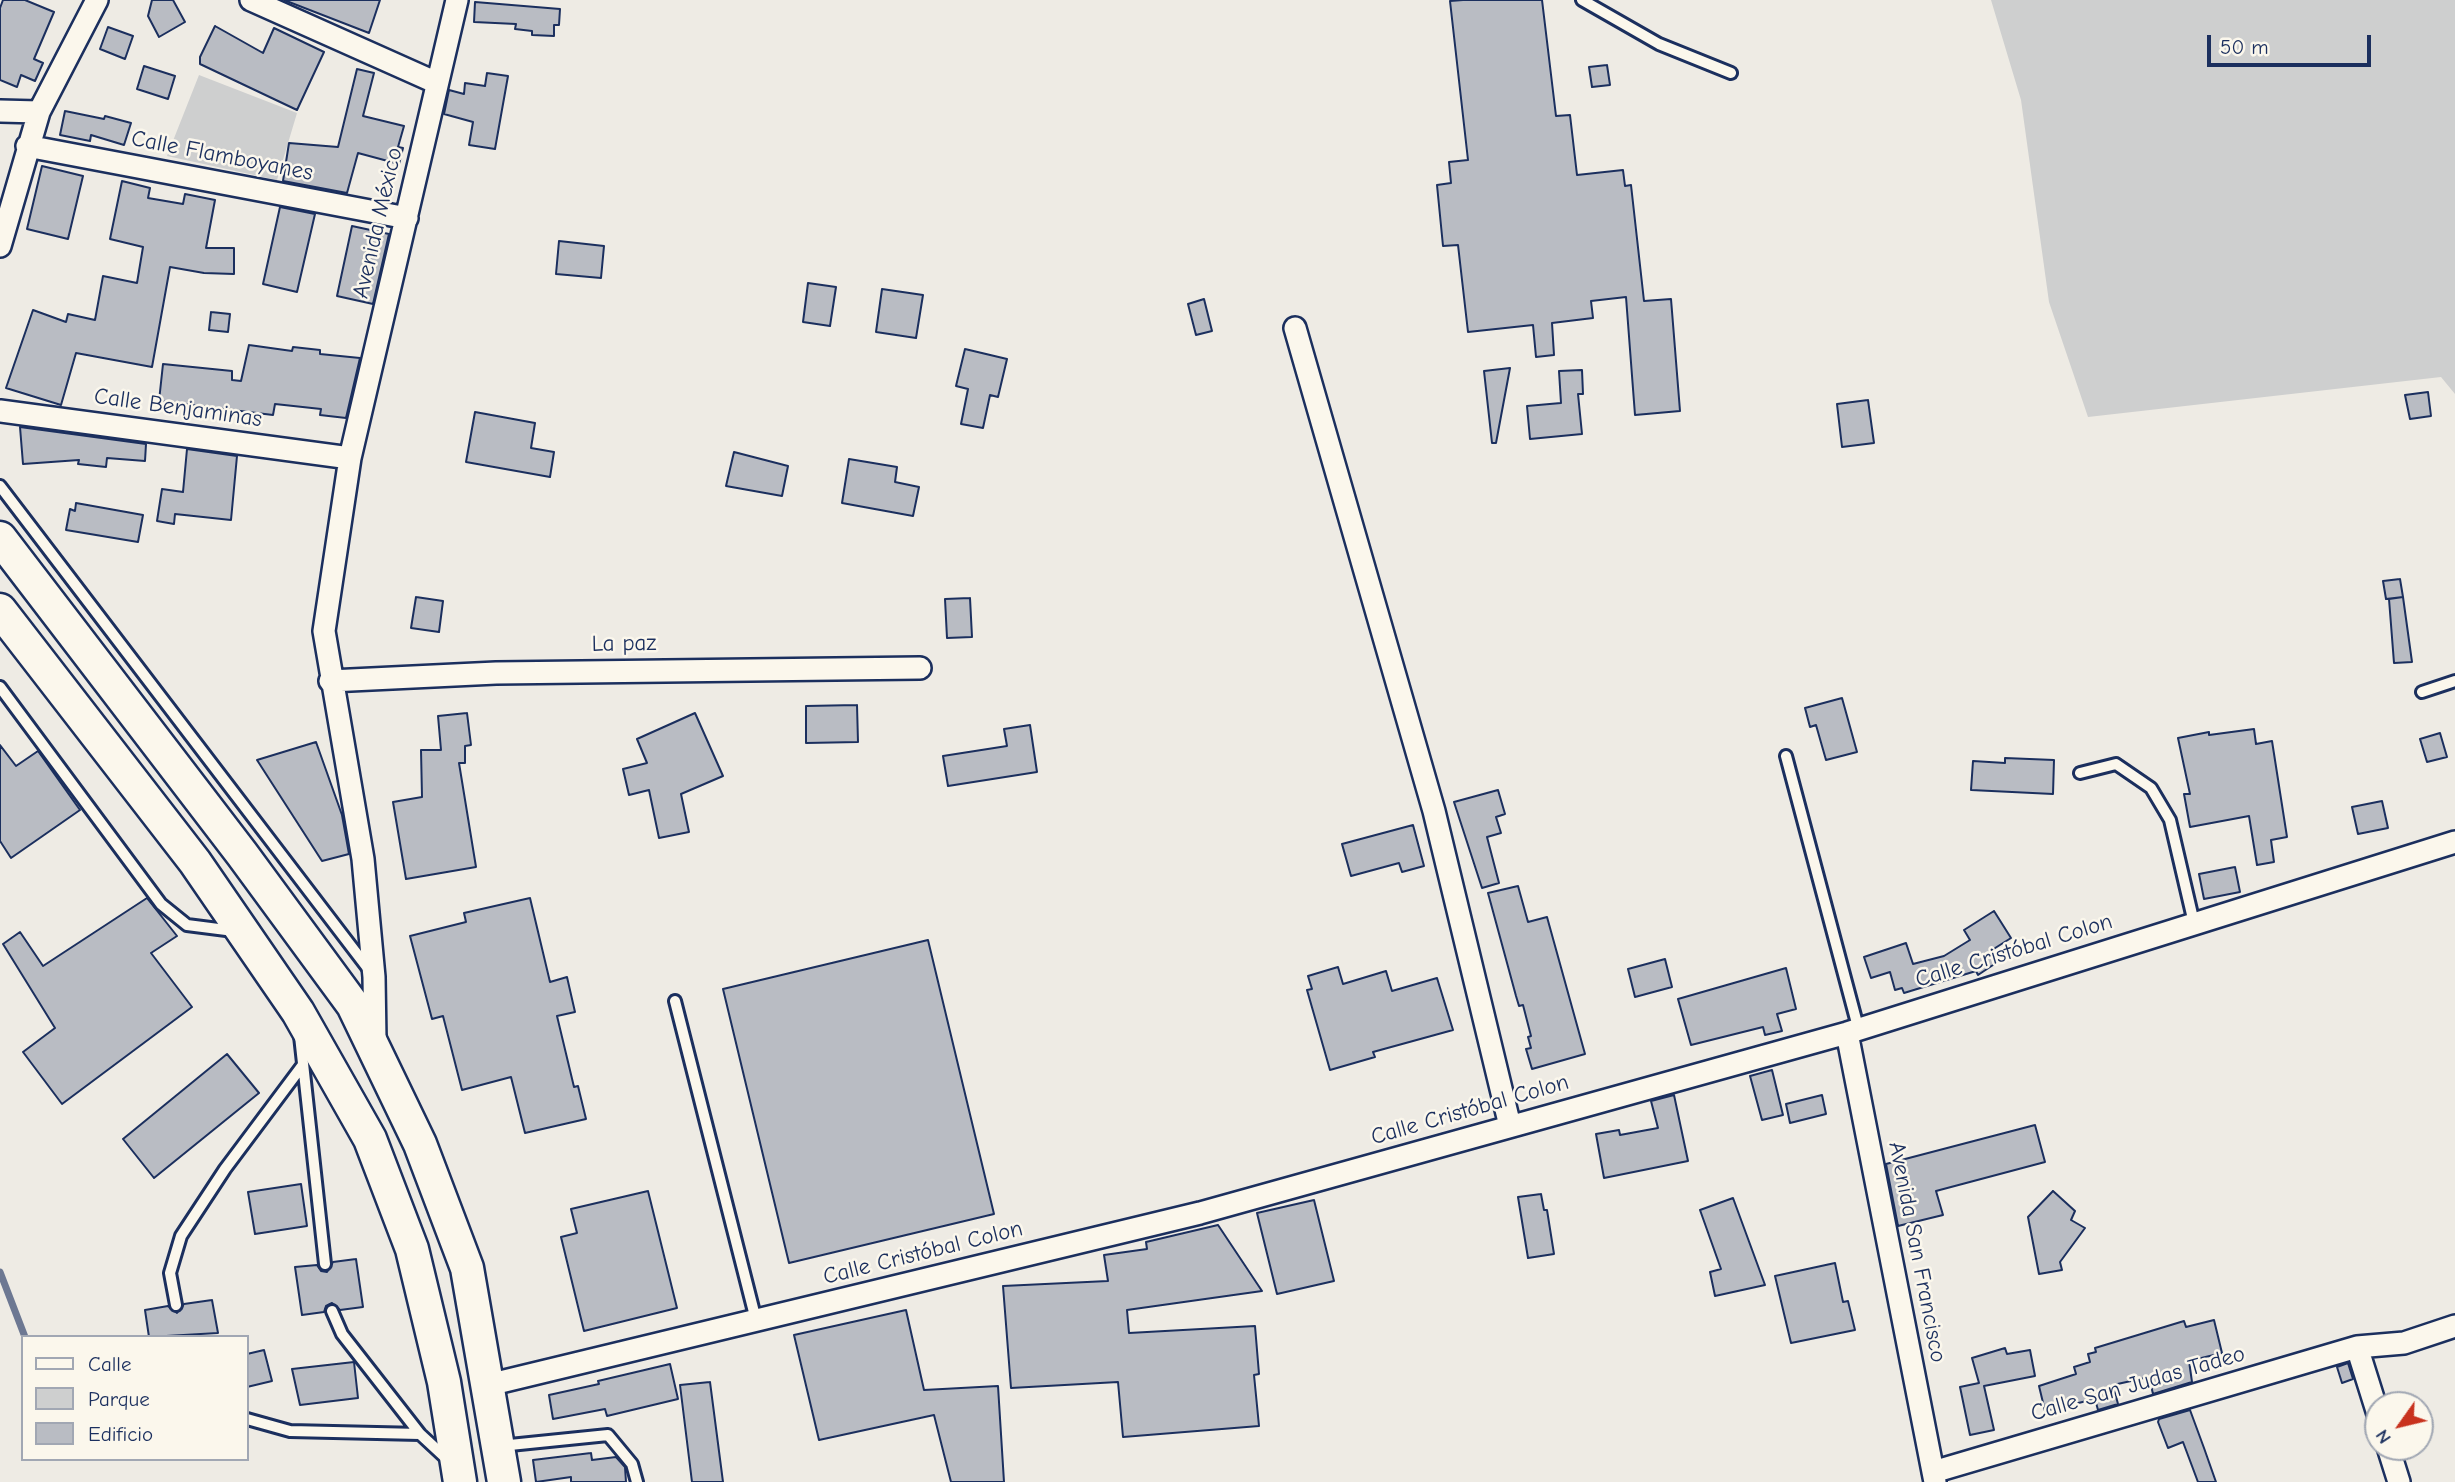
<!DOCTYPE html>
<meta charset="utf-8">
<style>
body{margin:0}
#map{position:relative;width:2455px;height:1482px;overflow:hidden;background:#eeebe4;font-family:"Comic Neue",sans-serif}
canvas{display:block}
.legend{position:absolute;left:21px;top:1335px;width:228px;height:126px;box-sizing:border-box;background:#fbf7ec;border:2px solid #a1a7b3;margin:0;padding:9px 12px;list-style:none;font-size:21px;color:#1b2f5e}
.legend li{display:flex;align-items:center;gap:14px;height:35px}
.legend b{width:35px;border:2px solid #a1a7b3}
.north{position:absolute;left:2364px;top:1391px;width:70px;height:70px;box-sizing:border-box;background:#fbf7ec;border:2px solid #a1a7b3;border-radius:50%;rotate:236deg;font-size:19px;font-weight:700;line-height:28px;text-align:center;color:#1b2f5e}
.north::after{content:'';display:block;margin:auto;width:24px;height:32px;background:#c8321e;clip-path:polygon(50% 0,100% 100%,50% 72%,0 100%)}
.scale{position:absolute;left:2207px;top:35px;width:164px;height:32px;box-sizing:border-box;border:4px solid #1b2f5e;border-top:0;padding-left:9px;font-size:21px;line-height:24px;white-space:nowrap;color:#1b2f5e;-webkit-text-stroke:5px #fbf7ec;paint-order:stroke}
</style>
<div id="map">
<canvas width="2455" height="1482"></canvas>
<ul class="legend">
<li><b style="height:9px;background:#fbf7ec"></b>Calle</li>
<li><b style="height:19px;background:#cecfcf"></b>Parque</li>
<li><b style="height:19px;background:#b9bcc3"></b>Edificio</li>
</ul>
<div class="north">N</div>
<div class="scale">50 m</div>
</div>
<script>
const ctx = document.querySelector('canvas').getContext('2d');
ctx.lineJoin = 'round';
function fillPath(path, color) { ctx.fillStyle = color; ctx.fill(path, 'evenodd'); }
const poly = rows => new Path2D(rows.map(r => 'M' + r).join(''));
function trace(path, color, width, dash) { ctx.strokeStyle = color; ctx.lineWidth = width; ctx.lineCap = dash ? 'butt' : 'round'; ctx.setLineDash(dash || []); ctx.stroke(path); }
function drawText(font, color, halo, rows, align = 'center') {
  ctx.font = font + ' "Comic Neue",sans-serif'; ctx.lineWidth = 5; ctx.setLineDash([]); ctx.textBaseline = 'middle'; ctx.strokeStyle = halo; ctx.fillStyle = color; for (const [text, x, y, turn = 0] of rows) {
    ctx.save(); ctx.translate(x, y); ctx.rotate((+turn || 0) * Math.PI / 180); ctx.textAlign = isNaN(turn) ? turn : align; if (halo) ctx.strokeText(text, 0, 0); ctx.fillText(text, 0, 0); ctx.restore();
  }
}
const green = poly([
 [1991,0,2455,0,2455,394,2441,377,2088,417,2049,302,2021,100],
 [199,75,297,113,277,180,167,156]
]);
const stream = poly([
 [0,1272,25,1337]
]);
const building = poly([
 [3,0,25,0,54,12,34,59,43,63,35,81,21,75,17,87,0,80,0,8,3,0],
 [152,0,173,0,185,22,159,37,148,16,152,0],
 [284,0,380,0,369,33,284,0],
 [1463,0,1542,0,1556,116,1570,115,1577,175,1623,170,1625,186,1631,185,1644,301,1671,299,1680,411,1635,415,1626,297,1591,301,1593,318,1552,323,1554,355,1536,357,1533,325,1468,332,1458,245,1443,246,1437,185,1451,183,1449,162,1468,160,1450,1,1463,0],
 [475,2,560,9,559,25,554,25,554,36,532,35,532,31,515,29,516,24,474,22,475,2],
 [215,26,263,53,274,28,324,52,297,110,200,64,200,57,215,26],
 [108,27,133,36,125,59,100,49,108,27],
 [1607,65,1610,85,1592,87,1589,67,1607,65],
 [144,66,175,76,168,99,137,89,144,66],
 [357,69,374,73,363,116,404,126,398,147,403,148,399,164,358,153,347,193,283,181,289,143,338,147,357,69],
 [487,73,508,76,495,149,469,145,473,122,444,114,449,90,464,94,465,83,485,86,487,73],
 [65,111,104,119,105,116,131,123,124,145,91,135,90,141,60,135,65,111],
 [42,166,83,176,68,239,27,229,42,166],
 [122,181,150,188,148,198,183,204,185,194,215,200,206,248,234,248,234,274,204,273,170,267,152,367,76,353,61,405,6,388,33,310,66,322,68,314,95,320,103,276,137,283,143,247,110,239,122,181],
 [280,207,315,214,297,292,263,284,280,207],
 [352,226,389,234,373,304,337,296,352,226],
 [559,241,604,246,601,278,556,274,559,241],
 [808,283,836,287,830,326,803,322,808,283],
 [882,289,923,295,916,338,876,332,882,289],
 [1204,299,1212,331,1196,335,1188,304,1204,299],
 [211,312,230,314,228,332,209,330,211,312],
 [249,345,292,351,293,347,320,350,320,354,360,358,346,418,320,415,321,409,275,404,273,415,159,401,163,364,232,371,232,380,241,381,249,345],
 [965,349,1007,359,998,397,990,395,983,428,961,424,968,389,956,386,965,349],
 [1510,368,1496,443,1492,443,1484,371,1510,368],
 [1582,370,1583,394,1578,394,1582,434,1530,439,1527,406,1561,403,1559,371,1582,370],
 [2428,392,2431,416,2410,419,2405,395,2428,392],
 [1868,400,1874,443,1842,447,1837,404,1868,400],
 [475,412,535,423,531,448,554,452,550,477,466,462,475,412],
 [20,427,146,444,145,461,107,458,106,467,78,464,79,460,23,464,20,427],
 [187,449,237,456,231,520,175,514,174,524,157,521,162,489,183,492,187,449],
 [734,452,788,466,782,496,726,486,734,452],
 [849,459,897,467,895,482,919,487,913,516,842,503,849,459],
 [76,503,143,515,138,542,66,530,70,509,75,511,76,503],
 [2400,579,2403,597,2386,599,2383,581,2400,579],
 [416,597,443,601,439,632,411,628,416,597],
 [2403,597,2412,662,2394,663,2389,599,2403,597],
 [970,598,972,637,947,638,945,599,970,598],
 [1842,698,1857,752,1826,760,1816,725,1810,727,1805,708,1842,698],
 [857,705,858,742,806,743,806,706,857,705],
 [467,713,471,745,465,746,465,763,459,763,476,867,406,879,393,802,422,797,421,750,441,750,438,716,467,713],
 [695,713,723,776,681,794,689,832,659,838,649,790,629,795,623,769,647,763,637,739,695,713],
 [1030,725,1037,772,948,786,943,756,1007,746,1004,729,1030,725],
 [2254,729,2256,744,2272,741,2287,837,2271,840,2274,862,2257,865,2249,816,2190,827,2184,794,2190,794,2178,738,2209,732,2209,735,2254,729],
 [2440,733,2447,757,2427,762,2420,739,2440,733],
 [316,742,342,815,349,854,322,861,257,760,316,742],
 [0,745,16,766,38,751,80,810,11,858,0,841,0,745],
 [2005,758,2054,760,2053,794,1971,790,1973,761,2005,763,2005,758],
 [1498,790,1505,814,1496,817,1501,833,1487,837,1499,883,1482,888,1454,802,1498,790],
 [2382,801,2388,828,2358,834,2352,807,2382,801],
 [1413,825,1424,866,1402,872,1399,863,1351,876,1342,844,1413,825],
 [2235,867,2240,892,2204,899,2199,874,2235,867],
 [1518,886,1528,922,1547,917,1585,1054,1532,1069,1526,1049,1531,1048,1528,1037,1531,1036,1523,1005,1519,1006,1516,996,1488,893,1518,886],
 [147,898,177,936,151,953,192,1007,62,1104,23,1052,55,1028,3,944,20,932,43,966,147,898],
 [530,898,550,982,567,977,575,1012,557,1016,574,1087,578,1086,586,1119,525,1133,511,1077,462,1090,443,1016,432,1019,410,936,466,922,464,913,530,898],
 [1994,911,2011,938,1992,950,1999,961,1978,975,1976,971,1904,993,1902,988,1895,990,1890,972,1871,978,1864,957,1906,943,1913,964,1944,956,1970,940,1964,930,1994,911],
 [928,940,994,1214,789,1263,723,989,928,940],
 [1665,959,1672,987,1635,997,1628,969,1665,959],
 [1338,967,1343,984,1386,971,1392,991,1437,978,1453,1030,1373,1052,1375,1057,1330,1070,1307,990,1312,989,1308,976,1338,967],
 [1786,968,1796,1009,1777,1014,1782,1031,1765,1035,1763,1027,1691,1045,1678,999,1786,968],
 [227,1054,259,1093,154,1178,123,1139,227,1054],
 [1772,1070,1783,1115,1762,1120,1750,1076,1772,1070],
 [1674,1095,1688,1161,1604,1178,1596,1134,1619,1130,1620,1135,1658,1128,1651,1101,1674,1095],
 [1822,1095,1826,1114,1790,1123,1786,1104,1822,1095],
 [2035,1125,2045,1162,1936,1191,1943,1215,1898,1226,1886,1164,2035,1125],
 [301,1184,307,1226,255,1234,248,1192,301,1184],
 [648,1191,677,1308,584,1331,561,1237,577,1233,571,1209,648,1191],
 [2053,1191,2075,1211,2071,1220,2085,1228,2060,1262,2062,1270,2039,1274,2028,1217,2053,1191],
 [1541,1194,1544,1210,1547,1210,1554,1254,1528,1258,1518,1197,1541,1194],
 [1733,1198,1765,1285,1715,1296,1710,1272,1721,1269,1700,1210,1733,1198],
 [1314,1200,1334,1281,1277,1294,1257,1213,1314,1200],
 [1218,1225,1262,1291,1127,1310,1129,1333,1255,1326,1259,1374,1254,1375,1259,1426,1123,1437,1118,1382,1011,1388,1003,1286,1108,1281,1104,1255,1147,1249,1146,1242,1218,1225],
 [356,1259,363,1307,340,1310,332,1303,326,1306,324,1312,302,1315,295,1267,317,1265,321,1271,327,1272,333,1262,356,1259],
 [1835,1263,1843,1302,1848,1301,1855,1330,1791,1343,1775,1276,1835,1263],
 [212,1300,218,1333,149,1337,145,1310,168,1306,177,1313,184,1304,212,1300],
 [906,1310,924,1390,998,1386,1004,1482,951,1482,934,1415,819,1440,794,1335,906,1310],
 [2214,1320,2222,1353,2189,1361,2192,1382,2153,1394,2149,1377,2113,1385,2118,1404,2098,1410,2095,1399,2045,1411,2039,1386,2076,1374,2074,1367,2090,1362,2088,1354,2096,1352,2095,1348,2184,1321,2186,1327,2214,1320],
 [2005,1348,2007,1354,2030,1350,2035,1376,1984,1386,1994,1430,1970,1435,1960,1387,1979,1383,1972,1358,2005,1348],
 [264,1350,272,1381,247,1387,247,1354,264,1350],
 [354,1362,358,1398,300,1405,292,1369,354,1362],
 [2348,1363,2353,1379,2342,1383,2337,1367,2348,1363],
 [670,1364,678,1399,607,1416,605,1409,553,1419,549,1395,599,1384,598,1381,670,1364],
 [710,1382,723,1482,692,1482,680,1385,710,1382],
 [2190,1410,2204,1448,2216,1482,2198,1482,2183,1442,2168,1448,2158,1422,2159,1419,2190,1410],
 [591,1453,592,1460,616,1457,625,1467,626,1482,571,1482,571,1477,536,1482,533,1460,591,1453]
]);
const lane = poly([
 [1582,0,1659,44,1731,73],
 [0,486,370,971],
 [0,687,161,904,187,925,234,931],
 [2422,692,2455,681],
 [1786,756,1858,1027],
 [2080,773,2116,764,2151,788,2170,820,2194,923],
 [675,1001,756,1320],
 [300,1036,325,1264],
 [176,1305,170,1273,181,1236,225,1169,302,1066],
 [332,1311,342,1334,420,1434,448,1460],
 [247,1419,290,1431,420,1434],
 [500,1446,608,1435,632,1464,637,1482]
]);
const street = poly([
 [251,0,437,83],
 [0,111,39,112],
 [27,146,407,218],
 [0,246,39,112,97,0],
 [1295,328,1434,811,1510,1126],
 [0,411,350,458],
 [330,681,496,673,920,668],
 [1847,1033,1935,1482],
 [375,1040,374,977,363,859,324,631,350,458,457,0],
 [2357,1347,2378,1414],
 [488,1385,1200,1213,1847,1033,2455,842],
 [2388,1447,2399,1482],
 [1933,1472,2357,1347,2404,1343,2455,1326]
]);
const primary = poly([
 [0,538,242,854,353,1005,420,1144,467,1268,504,1482],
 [0,610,195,862,298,1012,370,1139,412,1249,444,1382,460,1482]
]);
const streetNames = [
 ["Calle Flamboyanes",222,156,11],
 ["Avenida México",378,223,-77],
 ["Calle Benjaminas",178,408,8],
 ["La paz",624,644,-1],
 ["Calle Cristóbal Colon",2014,951,-17],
 ["Calle Cristóbal Colon",1470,1110,-16],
 ["Avenida San Francisco",1917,1252,79],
 ["Calle Cristóbal Colon",923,1253,-14],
 ["Calle San Judas Tadeo",2138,1384,-16]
];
fillPath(green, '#cecfcf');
trace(stream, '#6d7892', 7);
fillPath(building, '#b9bcc3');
trace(building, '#1b2f5e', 2);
trace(lane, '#1b2f5e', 16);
trace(street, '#1b2f5e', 26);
trace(primary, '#1b2f5e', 37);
trace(lane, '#fbf7ec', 10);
trace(street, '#fbf7ec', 21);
trace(primary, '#fbf7ec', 32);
drawText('23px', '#1b2f5e', '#fbf7ec', streetNames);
</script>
